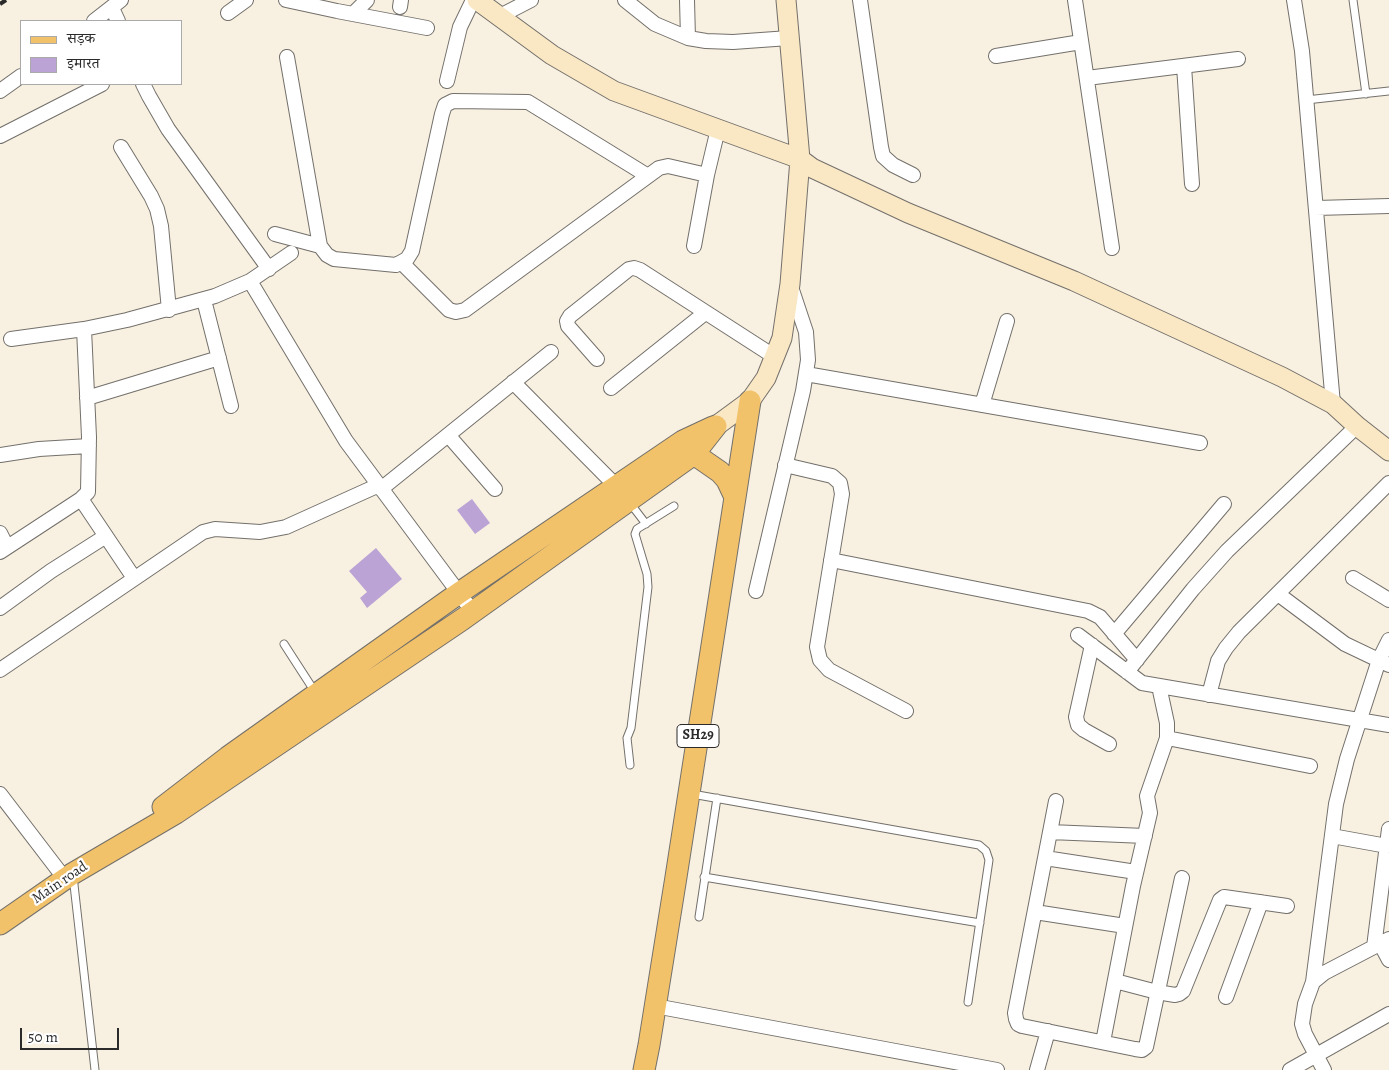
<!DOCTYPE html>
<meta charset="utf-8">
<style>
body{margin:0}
#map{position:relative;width:1389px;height:1070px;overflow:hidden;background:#f8f0e1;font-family:Alegreya,"Noto Serif Devanagari",serif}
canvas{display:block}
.legend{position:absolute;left:20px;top:20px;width:162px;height:65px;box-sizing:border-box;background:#fff;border:1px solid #aaa;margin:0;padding:6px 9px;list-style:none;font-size:15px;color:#2b2b2b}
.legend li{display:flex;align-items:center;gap:10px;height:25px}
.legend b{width:25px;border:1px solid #aaa}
.scale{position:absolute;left:20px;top:1028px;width:99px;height:22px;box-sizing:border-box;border:2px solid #2b2b2b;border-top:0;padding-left:6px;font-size:15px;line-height:18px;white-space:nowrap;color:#2b2b2b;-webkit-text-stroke:4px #fff;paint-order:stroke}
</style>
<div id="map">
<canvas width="1389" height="1070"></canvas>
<ul class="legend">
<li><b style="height:6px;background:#f2c26a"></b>सड़क</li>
<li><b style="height:14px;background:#bba4d5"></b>इमारत</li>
</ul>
<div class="scale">50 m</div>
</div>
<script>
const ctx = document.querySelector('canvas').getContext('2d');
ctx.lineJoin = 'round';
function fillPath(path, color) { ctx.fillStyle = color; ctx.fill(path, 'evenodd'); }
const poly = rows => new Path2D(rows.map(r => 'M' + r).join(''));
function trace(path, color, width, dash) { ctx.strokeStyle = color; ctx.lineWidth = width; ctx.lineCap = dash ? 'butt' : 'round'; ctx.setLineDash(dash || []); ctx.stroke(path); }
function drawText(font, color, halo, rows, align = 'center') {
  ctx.font = font + ' Alegreya,serif'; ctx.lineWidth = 4.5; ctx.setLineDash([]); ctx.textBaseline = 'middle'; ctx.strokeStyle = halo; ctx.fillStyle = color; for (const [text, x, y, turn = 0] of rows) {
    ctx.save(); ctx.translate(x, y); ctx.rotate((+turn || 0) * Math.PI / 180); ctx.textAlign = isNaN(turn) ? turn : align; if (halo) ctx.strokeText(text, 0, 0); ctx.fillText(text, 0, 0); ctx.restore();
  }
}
const building = poly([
 [472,499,490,523,475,534,457,510],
 [376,548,402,579,367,608,360,598,367,592,349,571]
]);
const lane = poly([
 [1353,0,1366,94],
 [1306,100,1389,91],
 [630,503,646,524],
 [284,644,315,692],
 [630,765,627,738,631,728,648,587,647,574,635,534,637,529,674,506],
 [692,794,979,845,986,851,989,860,968,1002],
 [73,876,95,1070],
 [704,877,980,923],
 [699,917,717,798]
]);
const street = poly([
 [286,0,337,11,427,28],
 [625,0,655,24,688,38,706,41,733,42,789,38],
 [687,0,688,38],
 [860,0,881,147,883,156,893,165,913,175],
 [1075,0,1112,248],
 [1294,0,1302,51,1333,404],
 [400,7,401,0],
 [112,8,118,21],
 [228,13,246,0],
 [353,14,367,0],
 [500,16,531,0],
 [94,21,121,0],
 [996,56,1081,42],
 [287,57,320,246,327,255,334,259,396,265,407,259,412,251,442,114,445,105,453,101,528,102,648,176],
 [1184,66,1192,184],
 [1087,78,1238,59],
 [447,81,460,27,473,0],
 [143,84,149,96,168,129,269,269],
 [0,91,21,76],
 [0,136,102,84],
 [121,147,151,196,157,209,161,226,169,310],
 [1316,208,1389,206],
 [275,234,320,246],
 [694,246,707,175,718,129],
 [402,263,449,310,456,312,465,310,659,168,668,166,707,175],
 [250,281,346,441,473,612],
 [204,300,231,406],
 [11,339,84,329,127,320,215,296,250,281,291,253],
 [597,359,568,326,567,321,570,316,629,269,634,268,640,270,775,357],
 [806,374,1200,443],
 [513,382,622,492],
 [611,388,705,313],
 [87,398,219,358],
 [982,405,1007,321],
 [448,435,495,489],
 [0,455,39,449,89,446],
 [785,465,832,476,840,483,842,494,817,647,820,660,829,670,906,711],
 [381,489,551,352],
 [81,499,134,578],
 [0,533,7,547],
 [0,552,81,499,88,492,89,437,84,329],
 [831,560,1088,611,1100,617,1137,660],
 [1353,578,1389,600],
 [756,591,803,391,808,360,806,332,791,287],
 [1278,594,1345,644,1389,665],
 [0,608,51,571,106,536],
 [1114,634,1224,504],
 [1078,635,1142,683,1389,725],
 [1092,645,1076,717,1078,725,1084,730,1109,744],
 [0,670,203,532,215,529,260,532,286,527,379,485],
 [1127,672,1193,589,1227,551,1357,426],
 [1209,695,1218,661,1226,648,1239,632,1389,483],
 [1167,738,1310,766],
 [0,794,65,879],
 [1056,801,1015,1013,1016,1019,1018,1024,1022,1026,1135,1049,1142,1050,1146,1047,1182,878],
 [1050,832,1145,836],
 [1332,836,1387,846],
 [1045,858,1136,872],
 [1035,912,1125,926],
 [1380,943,1389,960],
 [1374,947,1389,829],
 [1115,981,1157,992,1175,995,1179,994,1183,991,1220,900,1224,897,1287,906],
 [1313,982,1336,804,1347,759,1379,660,1389,640],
 [1226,997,1261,902],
 [655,1006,997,1070],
 [1103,1042,1133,886,1150,813,1147,796,1167,738,1167,723,1159,686],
 [1037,1070,1048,1031],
 [1290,1070,1389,1014],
 [1324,1070,1305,1034,1302,1024,1305,1004,1313,982,1324,973,1389,939]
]);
const secondary = poly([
 [477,0,552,55,614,91,800,159,812,168,908,213,1074,281,1282,377,1333,404,1357,426,1389,451],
 [716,426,750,401,766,378,782,338,790,284,800,159,786,0]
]);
const primary = poly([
 [694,454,720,472,727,480,735,497],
 [163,807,228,757,459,593,683,441,713,427],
 [0,924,72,874,176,813,463,619,694,454,716,426],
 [644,1070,649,1045,676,877,750,401]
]);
const rail = poly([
 [0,4,6,0]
]);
const shields = [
 [698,736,42]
];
const shieldNames = [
 ["SH29",698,736]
];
const streetNames = [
 ["Main road",60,883,-34]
];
fillPath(building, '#bba4d5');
trace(lane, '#73706b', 9);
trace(street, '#73706b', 16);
trace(secondary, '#73706b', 21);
trace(primary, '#73706b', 23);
trace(lane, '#fff', 7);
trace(street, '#fff', 14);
trace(secondary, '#fae7c3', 19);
trace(primary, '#f2c26a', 21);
trace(rail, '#2b2b2b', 4, [8, 4]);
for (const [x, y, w] of shields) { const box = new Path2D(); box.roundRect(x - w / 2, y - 11.5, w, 23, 4); ctx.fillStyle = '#fff'; ctx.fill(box); trace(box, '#2b2b2b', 1); }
drawText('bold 14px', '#2b2b2b', null, shieldNames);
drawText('15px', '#2b2b2b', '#fff', streetNames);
</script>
